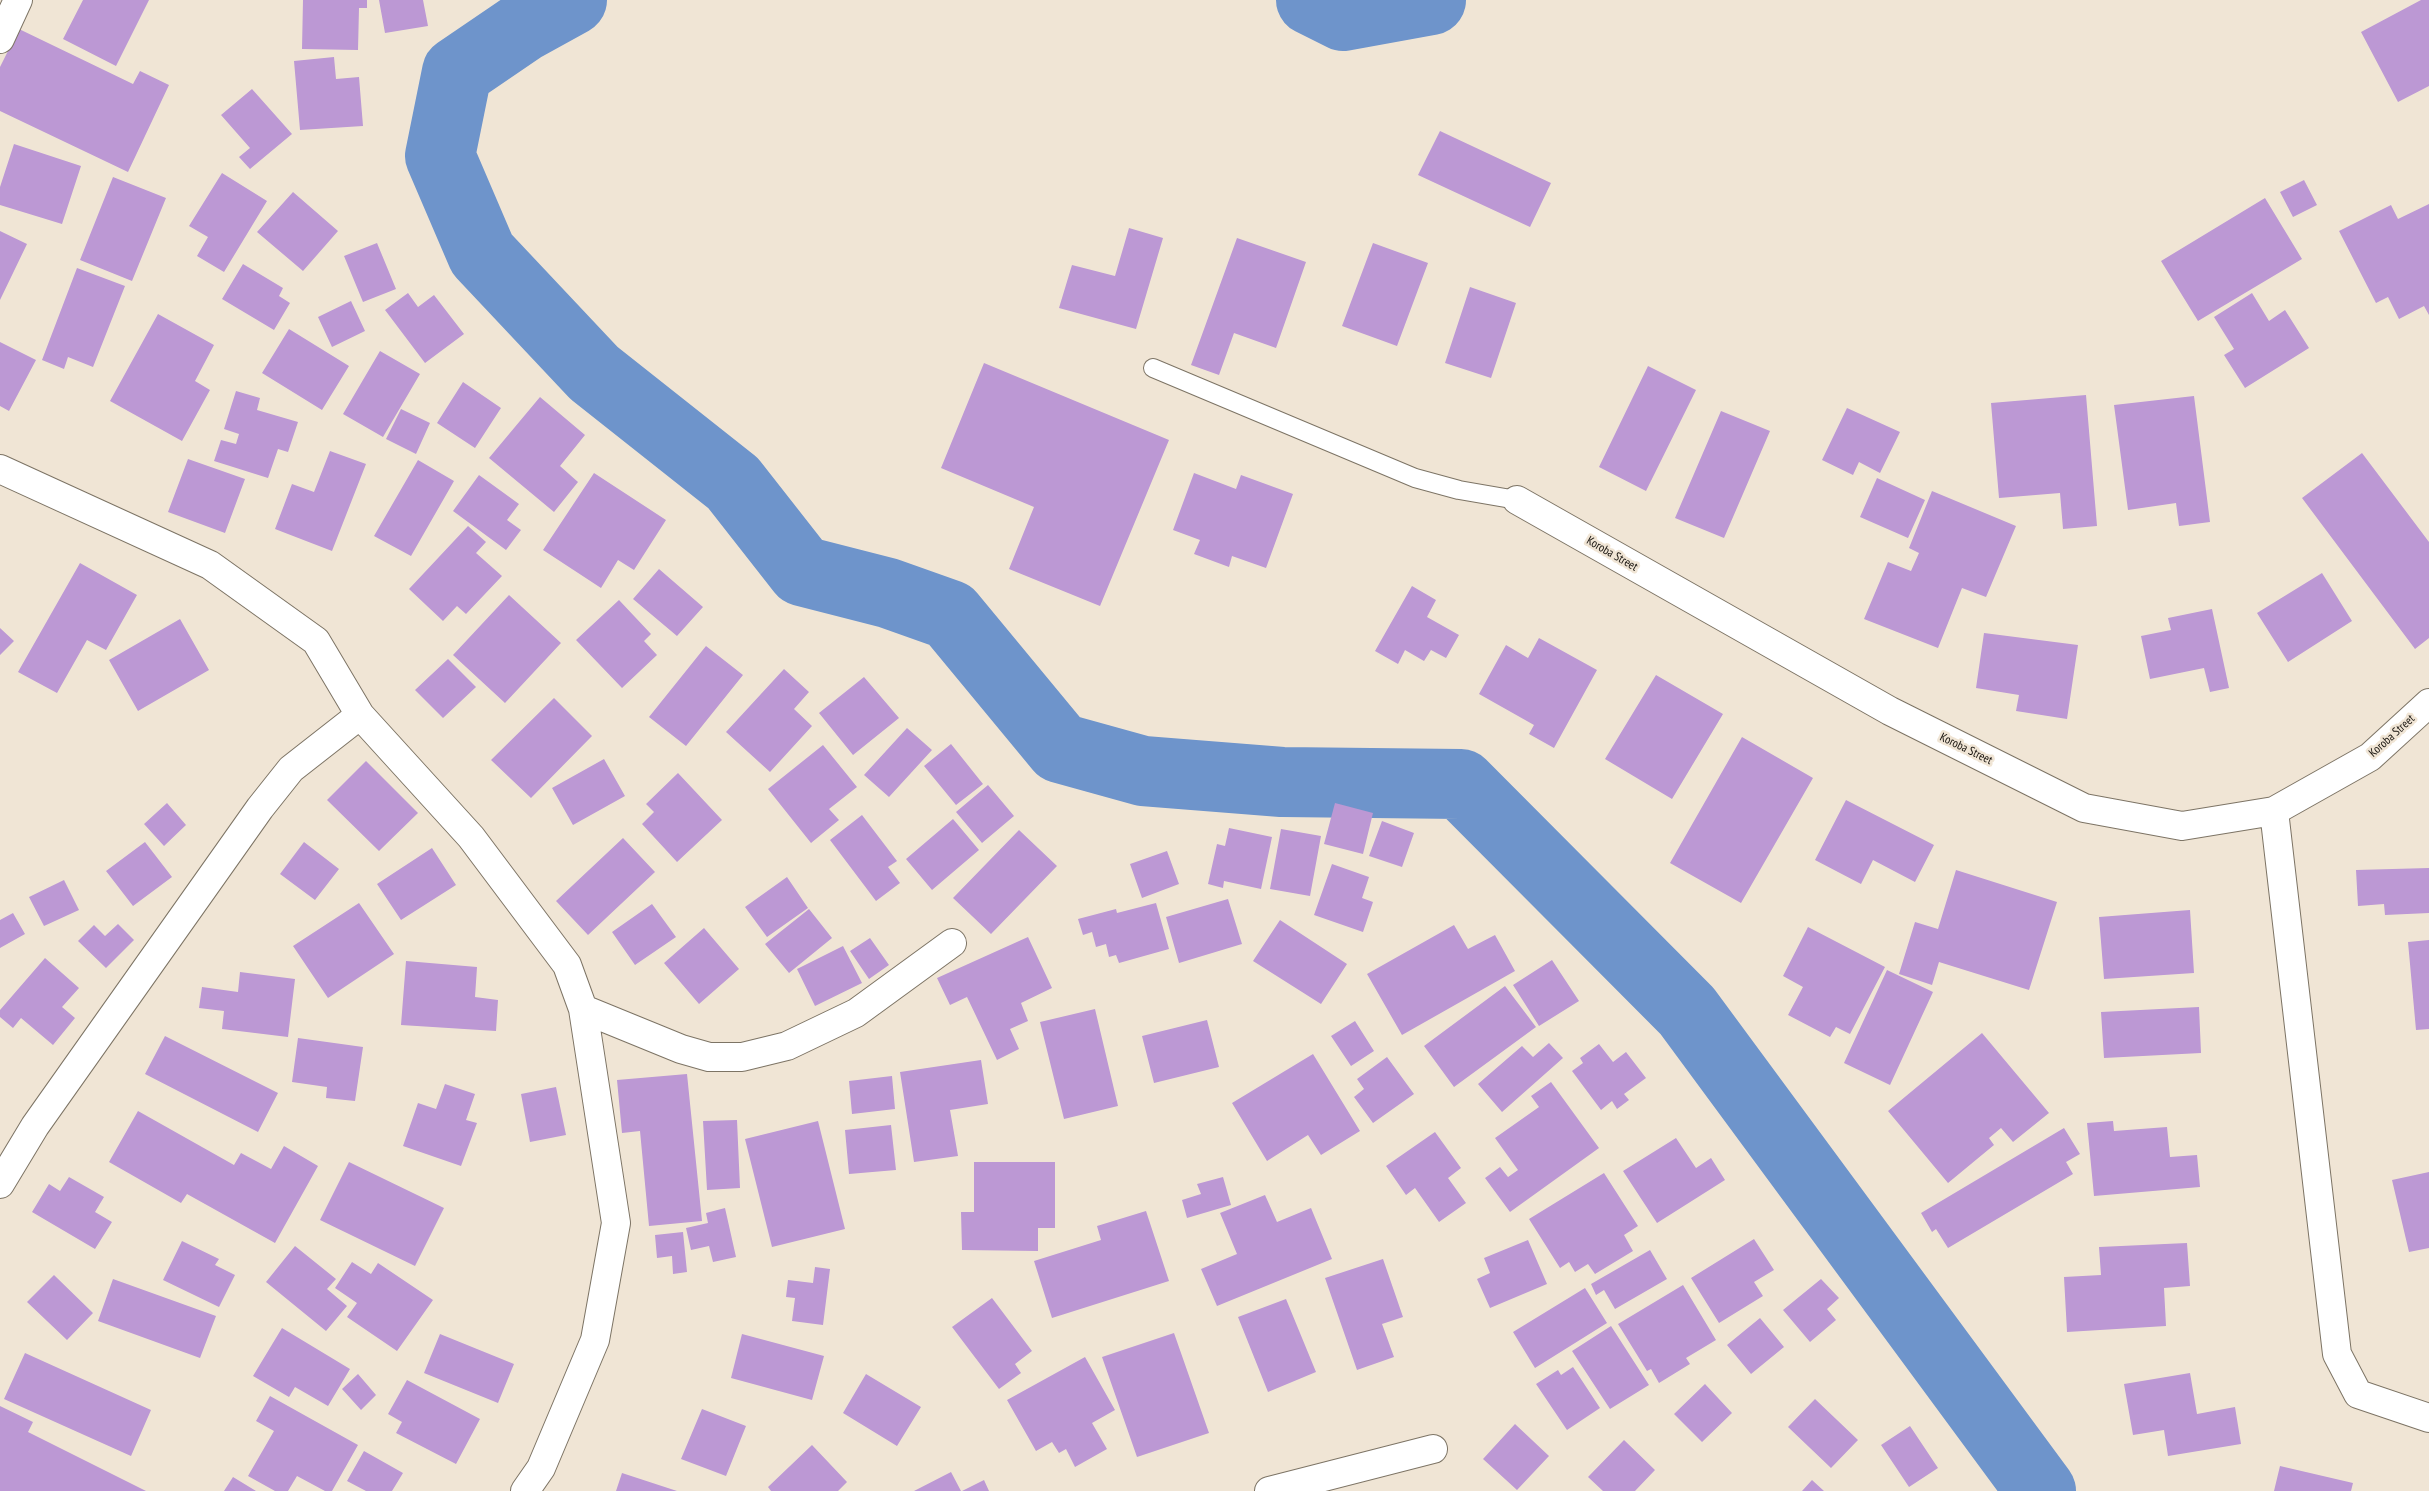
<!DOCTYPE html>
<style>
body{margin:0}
canvas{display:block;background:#f0e5d5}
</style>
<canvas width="2429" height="1491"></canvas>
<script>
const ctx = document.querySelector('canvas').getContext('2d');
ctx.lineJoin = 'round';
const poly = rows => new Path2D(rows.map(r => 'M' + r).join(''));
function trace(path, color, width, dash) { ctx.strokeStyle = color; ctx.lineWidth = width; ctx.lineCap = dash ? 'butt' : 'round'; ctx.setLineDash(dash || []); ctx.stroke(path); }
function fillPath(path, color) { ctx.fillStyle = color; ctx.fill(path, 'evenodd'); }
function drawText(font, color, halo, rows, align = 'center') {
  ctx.font = font + ' "PT Sans Narrow",sans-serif'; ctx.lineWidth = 5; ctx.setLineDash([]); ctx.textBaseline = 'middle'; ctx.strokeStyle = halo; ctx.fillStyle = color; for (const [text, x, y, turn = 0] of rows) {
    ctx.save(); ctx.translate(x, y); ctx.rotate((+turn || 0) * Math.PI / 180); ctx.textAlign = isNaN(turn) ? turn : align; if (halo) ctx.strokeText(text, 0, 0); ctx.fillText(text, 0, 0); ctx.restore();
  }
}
const river = poly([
 [572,0,523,27,457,72,440,156,482,254,594,373,733,483,802,571,888,593,950,615,1060,748,1143,771,1282,782,1461,784,1687,1011,2041,1491],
 [1311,0,1343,16,1431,0]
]);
const building = poly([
 [83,0,149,0,116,66,63,39],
 [303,0,367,0,367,8,359,8,358,50,302,49],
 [379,0,423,0,428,26,385,33],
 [2421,0,2429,0,2429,86,2398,102,2361,32],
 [19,29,133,84,140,71,169,85,128,172,0,111,0,67],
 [334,57,336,79,359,77,363,126,300,130,294,61],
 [252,89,292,134,250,169,239,157,250,148,221,115],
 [1440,131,1551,183,1530,227,1418,175],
 [14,144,81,166,62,224,0,205,0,187],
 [222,173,267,201,224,272,197,256,208,237,189,226],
 [113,177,166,198,132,281,80,260],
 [2304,180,2317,205,2293,217,2280,192],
 [293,192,338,231,303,271,257,232],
 [2265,198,2302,259,2198,321,2161,261],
 [2429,204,2429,315,2424,306,2399,319,2388,297,2376,303,2339,231,2391,205,2398,219],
 [1129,228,1163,238,1136,329,1059,308,1072,265,1115,276],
 [0,231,27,244,0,300],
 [1237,238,1306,262,1276,348,1234,333,1219,375,1191,365],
 [377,243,396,289,363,302,344,256],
 [1373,243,1428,263,1397,346,1342,326],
 [243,264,283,288,279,296,290,303,274,330,222,299],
 [77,268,125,286,93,367,68,357,64,369,42,360],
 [1470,287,1516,303,1491,378,1445,363],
 [408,293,418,307,434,295,464,334,425,363,385,310],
 [2252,293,2269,321,2285,310,2309,348,2245,388,2224,355,2234,349,2214,317],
 [351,301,365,331,332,347,318,317],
 [158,314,214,345,195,381,210,390,182,441,110,401],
 [289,329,349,366,322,410,262,373],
 [0,342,36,360,9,411,0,406],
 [380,351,420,374,383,437,343,414],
 [984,363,1169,440,1100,606,1009,569,1034,507,941,468],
 [1648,366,1696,390,1646,491,1599,467],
 [463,382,501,408,475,448,437,423],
 [236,391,260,398,257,410,298,422,288,452,278,449,268,478,214,461,221,440,236,444,239,434,224,429],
 [2086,395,2097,526,2063,529,2060,493,1999,498,1991,403],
 [2194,396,2210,522,2179,526,2176,503,2128,510,2114,405],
 [540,397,585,435,560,466,578,482,554,512,489,458],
 [1847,408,1900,432,1880,473,1859,462,1853,475,1822,460],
 [401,409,430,423,416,454,386,439],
 [1721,411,1770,431,1724,538,1675,518],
 [330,451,366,464,332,551,275,529,292,484,314,492],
 [2362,453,2429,542,2429,638,2415,649,2302,498],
 [188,459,245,479,225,533,168,512],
 [418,460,454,481,411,556,374,536],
 [594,473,666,520,634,570,618,560,601,588,543,550],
 [1194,473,1236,489,1241,475,1293,494,1266,568,1232,556,1229,567,1194,554,1200,540,1173,530],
 [479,475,519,504,507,520,521,530,506,550,453,511],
 [1877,478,1925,500,1908,538,1860,517],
 [1932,491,2016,526,1986,597,1962,588,1938,648,1864,619,1888,562,1911,571,1919,553,1909,548],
 [468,526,486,542,476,553,502,576,466,614,457,606,443,621,409,589],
 [80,563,137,595,106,650,87,640,57,693,18,672],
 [659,569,703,607,677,636,633,599],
 [2322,573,2352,621,2288,662,2257,613],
 [1412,586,1436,600,1427,617,1459,635,1446,658,1431,650,1424,661,1405,650,1398,664,1375,651],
 [509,595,561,643,505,703,453,655],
 [619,600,651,634,644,641,657,655,622,688,576,640],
 [2212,609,2229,688,2210,692,2204,668,2150,679,2141,636,2171,630,2168,618],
 [180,619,209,670,138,711,109,660],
 [0,628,14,641,0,655],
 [1984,633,2078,645,2067,719,2016,711,2019,695,1976,688],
 [1539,638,1597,670,1554,748,1529,734,1534,725,1479,694,1506,645,1528,658],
 [706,646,743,675,686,746,649,717],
 [448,659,476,687,443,718,415,690],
 [784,669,809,692,794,709,812,726,770,772,726,732],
 [1656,675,1723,714,1672,799,1605,759],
 [864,677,899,718,853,755,819,713],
 [554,698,592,736,531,798,491,760],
 [907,728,932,750,889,797,864,775],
 [1742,737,1813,778,1741,903,1670,863],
 [951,744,983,784,956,805,924,766],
 [823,745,857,787,829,809,839,820,811,843,768,789],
 [604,759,625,796,573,825,552,788],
 [366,761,418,813,379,851,327,800],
 [678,773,722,820,677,862,642,824,654,812,646,804],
 [988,785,1014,816,982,843,956,812],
 [1846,800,1934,845,1915,882,1873,860,1861,884,1815,860],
 [167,803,186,825,164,846,144,824],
 [1335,803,1373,813,1363,854,1324,844],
 [862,815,897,861,888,867,900,883,876,901,830,840],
 [953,819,979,850,932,890,906,859],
 [1382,821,1414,833,1402,867,1369,856],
 [1229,828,1272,837,1261,889,1224,881,1223,888,1208,884,1217,844,1225,846],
 [1281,829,1321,836,1310,896,1270,889],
 [1019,830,1057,866,991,934,953,898],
 [623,838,655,872,588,935,556,901],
 [145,842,172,877,133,906,106,871],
 [304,842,339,869,315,900,280,874],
 [432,848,456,885,401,920,377,884],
 [1167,851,1179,884,1142,898,1130,864],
 [1332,864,1369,877,1362,898,1373,902,1363,932,1314,915],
 [2429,868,2429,913,2385,915,2384,904,2358,906,2356,870],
 [1956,870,2057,902,2029,990,1939,962,1932,985,1899,974,1915,922,1938,929],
 [787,877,808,908,767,937,745,907],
 [64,880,79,910,44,926,29,897],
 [1228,899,1242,944,1179,963,1166,917],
 [359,903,394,954,328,998,293,946],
 [1156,903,1169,949,1119,963,1116,955,1109,957,1106,944,1096,947,1092,932,1083,935,1078,919,1116,909,1117,913],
 [652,904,676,937,635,965,612,932],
 [809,909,832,938,789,973,765,944],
 [2190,910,2194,973,2104,979,2099,917],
 [13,913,25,934,0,948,0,920],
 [1280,920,1347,964,1321,1004,1253,961],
 [118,924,134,940,106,968,78,941,94,925,105,936],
 [1454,925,1468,949,1495,935,1515,971,1402,1035,1367,974],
 [1808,927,1885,967,1850,1034,1836,1027,1830,1037,1788,1015,1803,987,1783,976],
 [704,928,739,969,699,1004,664,963],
 [1028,937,1052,988,1021,1003,1028,1021,1010,1029,1019,1049,997,1060,967,997,950,1005,937,978],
 [870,938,889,965,869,979,850,951],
 [2429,940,2429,1029,2416,1030,2408,942],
 [843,946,862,983,815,1006,797,969],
 [45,958,79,988,62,1007,75,1018,53,1045,21,1018,13,1028,0,1017,0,1010],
 [1552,960,1579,1001,1539,1026,1513,985],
 [406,961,477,967,475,997,498,1000,496,1031,401,1025],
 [1887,970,1933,992,1890,1085,1844,1063],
 [240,972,295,979,288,1037,222,1029,224,1011,199,1008,202,987,238,992],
 [1505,986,1536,1027,1454,1087,1424,1046],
 [2199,1007,2201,1053,2104,1058,2101,1012],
 [1095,1009,1118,1106,1064,1119,1040,1022],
 [1207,1020,1219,1067,1154,1083,1142,1036],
 [1355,1021,1374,1051,1351,1066,1331,1036],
 [1982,1033,2049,1113,2013,1142,2001,1128,1989,1138,1994,1145,1948,1183,1888,1111],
 [165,1036,278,1093,258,1132,145,1074],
 [298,1038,363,1047,355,1101,326,1098,327,1087,292,1082],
 [1549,1043,1563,1058,1502,1112,1478,1084,1522,1046,1533,1057],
 [1599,1044,1613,1062,1626,1052,1646,1078,1624,1094,1629,1100,1617,1109,1612,1101,1601,1110,1572,1071,1583,1063,1580,1058],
 [1313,1054,1360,1131,1321,1155,1308,1135,1267,1161,1232,1103],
 [1387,1057,1414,1094,1373,1123,1354,1097,1364,1089,1357,1079],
 [981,1060,988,1104,950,1110,958,1156,914,1162,900,1072],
 [687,1074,702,1221,649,1226,640,1131,622,1133,617,1080],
 [892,1076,895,1109,852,1114,849,1081],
 [1551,1082,1599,1148,1510,1212,1485,1178,1500,1167,1508,1177,1518,1170,1495,1138,1539,1107,1531,1096],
 [445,1084,475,1094,466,1120,477,1123,461,1166,403,1146,418,1103,436,1109],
 [556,1087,566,1135,530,1142,521,1094],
 [138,1111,234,1165,241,1153,271,1169,284,1146,318,1166,275,1243,187,1194,181,1203,109,1162],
 [737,1120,740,1188,707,1190,703,1121],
 [818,1121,845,1229,772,1247,745,1139],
 [2113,1121,2114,1131,2167,1127,2170,1157,2197,1155,2200,1187,2094,1196,2087,1123],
 [891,1125,896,1170,849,1174,845,1130],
 [2064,1128,2080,1154,2066,1162,2073,1174,1948,1248,1936,1229,1932,1232,1921,1213],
 [1435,1132,1461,1168,1448,1178,1466,1203,1439,1222,1415,1188,1406,1195,1386,1166],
 [1676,1138,1696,1168,1711,1158,1725,1180,1657,1223,1623,1171],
 [349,1162,444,1208,415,1266,320,1220],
 [974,1162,1055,1162,1055,1228,1038,1228,1038,1251,962,1250,961,1212,974,1212],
 [2429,1172,2429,1248,2409,1252,2392,1180],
 [1604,1173,1638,1226,1624,1235,1633,1251,1595,1274,1588,1264,1575,1272,1569,1262,1560,1268,1529,1219],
 [69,1177,104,1197,95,1212,112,1222,95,1249,32,1212,49,1184,60,1191],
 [1223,1177,1231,1205,1187,1218,1182,1200,1201,1194,1197,1184],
 [1265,1195,1277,1222,1311,1208,1332,1259,1217,1306,1201,1269,1237,1254,1220,1213],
 [725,1208,736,1257,713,1262,709,1246,691,1250,686,1228,708,1223,706,1213],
 [1146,1211,1169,1281,1052,1318,1034,1261,1101,1240,1097,1226],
 [683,1232,687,1272,673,1274,672,1256,657,1258,655,1235],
 [1754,1239,1774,1270,1754,1282,1763,1296,1719,1323,1691,1278],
 [1528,1240,1547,1284,1490,1308,1477,1279,1490,1273,1484,1258],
 [182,1241,219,1259,215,1265,235,1275,219,1307,163,1280],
 [2187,1243,2190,1286,2164,1288,2166,1326,2067,1332,2064,1277,2101,1275,2099,1247],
 [295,1246,336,1279,327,1289,347,1306,326,1331,266,1282],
 [1650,1250,1667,1279,1615,1309,1604,1290,1596,1295,1591,1284],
 [1383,1259,1403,1317,1382,1324,1394,1357,1357,1370,1325,1278],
 [352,1262,371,1274,378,1263,433,1300,397,1351,347,1317,357,1303,335,1288],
 [815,1267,830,1269,823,1325,792,1321,795,1298,786,1297,788,1280,813,1283],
 [54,1275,93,1313,67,1340,27,1302],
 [113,1279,216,1316,200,1358,98,1321],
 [1821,1279,1839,1298,1827,1309,1836,1320,1810,1342,1783,1310],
 [1683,1285,1716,1340,1686,1358,1690,1364,1659,1383,1651,1369,1647,1371,1618,1324],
 [1585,1288,1607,1323,1535,1368,1513,1332],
 [992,1298,1032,1351,1015,1364,1021,1373,999,1389,952,1327],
 [1286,1299,1316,1372,1268,1392,1238,1317],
 [1760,1318,1784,1347,1751,1374,1727,1345],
 [1611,1326,1649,1385,1610,1409,1572,1351],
 [282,1328,350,1369,328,1406,295,1387,289,1397,253,1376],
 [1174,1333,1209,1433,1137,1457,1102,1357],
 [440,1334,514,1364,498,1403,424,1373],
 [742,1334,824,1356,812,1400,731,1378],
 [25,1353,151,1410,131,1456,4,1399],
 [1085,1357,1115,1410,1092,1423,1107,1449,1075,1467,1066,1449,1059,1453,1052,1442,1036,1451,1007,1400],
 [1573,1367,1600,1408,1567,1430,1536,1384,1558,1370,1561,1375],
 [2190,1373,2197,1414,2235,1407,2241,1444,2168,1456,2164,1430,2133,1435,2124,1384],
 [358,1374,376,1395,361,1410,342,1389],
 [866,1374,921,1407,897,1446,843,1413],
 [407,1380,480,1419,456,1464,396,1433,402,1422,388,1414],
 [1705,1384,1732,1413,1702,1442,1674,1414],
 [270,1396,358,1445,332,1491,325,1491,297,1476,288,1491,275,1491,248,1476,274,1431,256,1421],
 [1815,1399,1858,1440,1831,1468,1788,1427],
 [0,1406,33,1422,28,1432,146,1491,0,1491],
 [702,1409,746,1426,726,1476,681,1459],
 [1515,1424,1549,1456,1517,1490,1483,1459],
 [1910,1426,1938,1468,1909,1487,1881,1445],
 [1624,1440,1655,1470,1635,1491,1603,1491,1588,1477],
 [812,1445,847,1482,838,1491,771,1491,768,1487],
 [364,1451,403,1473,392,1491,366,1491,347,1481],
 [2280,1466,2353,1483,2351,1491,2274,1491],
 [951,1472,961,1491,914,1491],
 [622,1473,677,1491,616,1491],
 [233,1477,256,1491,224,1491],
 [984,1480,989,1491,962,1491],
 [1812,1480,1824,1491,1802,1491]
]);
const lane = poly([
 [1153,368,1415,478,1459,490,1517,500]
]);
const street = poly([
 [0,39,18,0],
 [0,469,210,565,316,641,360,715,471,837,567,965,583,1009,616,1223,595,1340,541,1468,525,1491],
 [1517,500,1890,711,2084,808,2182,826,2274,811,2370,757,2429,703],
 [2274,811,2337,1354,2358,1394,2429,1418],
 [583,1009,681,1049,709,1057,742,1057,787,1046,856,1013,952,943],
 [0,1184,35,1126,260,808,291,769,360,715],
 [1269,1491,1433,1449]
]);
const streetNames = [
 ["Koroba Street",1612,554,30],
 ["Koroba Street",2392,736,-42],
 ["Koroba Street",1966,749,26]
];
trace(river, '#6e94cb', 70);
fillPath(building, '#bc98d4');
trace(lane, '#7d7465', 20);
trace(street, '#7d7465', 30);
trace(lane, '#fff', 18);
trace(street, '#fff', 28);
drawText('12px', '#15110c', '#f0e5d5', streetNames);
</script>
